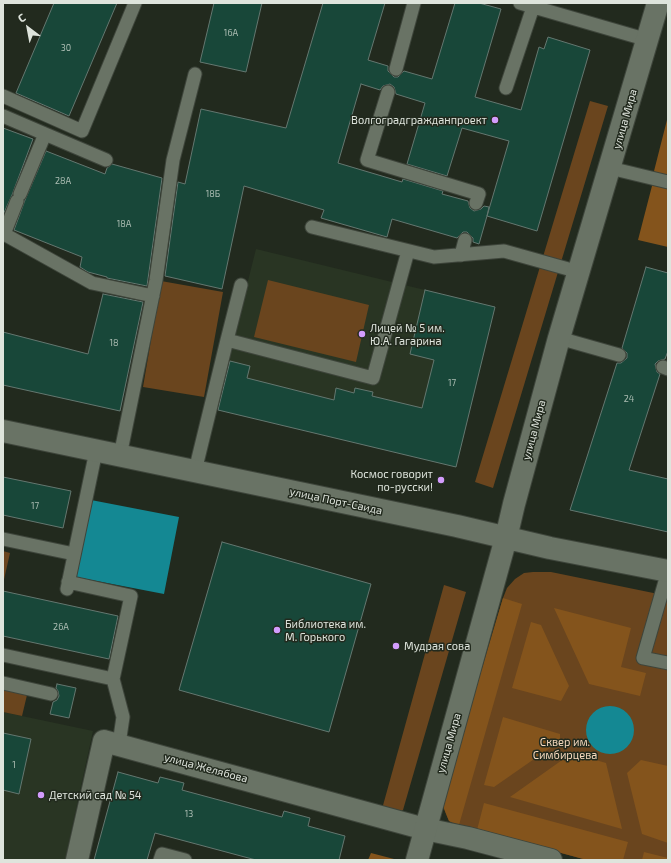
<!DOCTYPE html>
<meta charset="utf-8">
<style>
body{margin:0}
#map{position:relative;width:671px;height:863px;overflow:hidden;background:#222a1e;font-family:"Exo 2",sans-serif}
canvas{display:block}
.frame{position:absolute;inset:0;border:4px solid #dee4dc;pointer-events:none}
.north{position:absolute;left:8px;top:8px;width:40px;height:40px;-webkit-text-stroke:3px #222a1e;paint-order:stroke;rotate:328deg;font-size:11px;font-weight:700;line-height:16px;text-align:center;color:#dee4dc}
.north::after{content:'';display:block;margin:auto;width:14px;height:18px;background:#dee4dc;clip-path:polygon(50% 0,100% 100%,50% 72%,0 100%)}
</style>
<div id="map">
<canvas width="671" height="863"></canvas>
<div class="frame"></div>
<div class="north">С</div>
</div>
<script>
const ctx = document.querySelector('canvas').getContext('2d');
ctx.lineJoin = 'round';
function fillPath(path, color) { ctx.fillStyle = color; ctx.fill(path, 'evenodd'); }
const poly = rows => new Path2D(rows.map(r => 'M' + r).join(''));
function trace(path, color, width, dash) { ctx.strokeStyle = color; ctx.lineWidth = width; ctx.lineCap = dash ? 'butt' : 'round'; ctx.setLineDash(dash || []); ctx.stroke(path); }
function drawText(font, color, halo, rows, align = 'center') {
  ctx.font = font + ' "Exo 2",sans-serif'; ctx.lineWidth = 3; ctx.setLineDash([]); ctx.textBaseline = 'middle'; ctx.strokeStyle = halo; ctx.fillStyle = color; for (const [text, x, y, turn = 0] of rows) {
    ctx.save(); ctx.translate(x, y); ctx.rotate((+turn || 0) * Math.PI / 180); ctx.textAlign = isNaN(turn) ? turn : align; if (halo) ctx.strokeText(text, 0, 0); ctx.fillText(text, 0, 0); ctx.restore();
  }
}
const built = poly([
 [256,249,495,307,456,467,216,409],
 [3,712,93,731,65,860,3,860]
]);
const green = poly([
 [590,101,608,106,493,488,475,482],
 [268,280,369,305,356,362,254,337],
 [161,281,223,292,204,397,143,387],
 [3,551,10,553,3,584],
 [533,572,551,572,668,596,668,860,587,860,454,824,449,821,446,814,443,806,444,796,503,598,507,588,515,579,524,573],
 [444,585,466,592,403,810,397,813,382,809],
 [3,689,27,695,22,716,3,712]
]);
const forest = poly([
 [668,116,668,179,653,175],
 [653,182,668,186,668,247,638,240],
 [503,598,522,604,459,825,449,821,443,806,444,796],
 [554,608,631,628,621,667,646,673,640,696,589,684],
 [531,622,541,625,569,686,561,701,512,688],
 [503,717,560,734,560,741,494,787,484,785],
 [572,753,606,763,622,829,510,797],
 [641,760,668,766,668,843,642,834,627,773],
 [484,803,628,842,623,860,587,860,477,830],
 [644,852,668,858,668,860,642,860],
 [371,853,394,859,393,860,368,860]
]);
const water = poly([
 [91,500,179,517,164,594,76,577],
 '586 730a24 24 0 1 1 48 0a24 24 0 1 1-48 0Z'
]);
const building = poly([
 [54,3,117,3,69,116,16,93,54,3],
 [214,3,262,3,246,72,200,62,214,3],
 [323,3,385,3,368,60,388,66,388,71,394,77,398,77,404,71,432,79,455,3,479,3,501,9,475,97,521,110,539,47,544,49,548,37,590,50,537,231,487,216,479,244,473,242,473,238,467,232,463,232,457,238,392,219,387,237,321,218,324,210,244,186,222,289,165,276,178,182,185,184,201,109,286,128,323,3],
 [361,84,380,90,383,86,390,84,394,87,396,94,425,103,407,164,447,176,462,128,509,141,487,216,489,207,484,206,481,209,474,211,470,208,468,201,442,194,443,191,403,179,402,182,338,163,361,84],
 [3,128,33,139,12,195,3,215,3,128],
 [46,151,105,174,107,168,112,164,162,178,147,286,107,278,107,277,88,272,80,267,82,257,14,230,25,200,46,151],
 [646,267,668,273,668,351,665,359,658,361,655,364,657,372,660,374,629,470,668,479,668,532,570,510,617,363,621,363,627,358,627,353,622,348,646,267],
 [425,290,495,307,456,467,218,410,230,361,250,366,247,378,334,400,336,388,354,393,355,388,373,392,372,396,422,408,434,360,410,354,425,290],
 [103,294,143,302,120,411,3,385,3,332,88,354,103,294],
 [3,477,71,491,63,528,3,515,3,477],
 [222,542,371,584,329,732,179,690,222,542],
 [3,591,118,616,109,659,3,636,3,591],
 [57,684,76,688,69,718,50,714,53,702,57,700,59,696,58,691,56,688,57,684],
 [3,733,31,739,19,794,3,790,3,733],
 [118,772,158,783,160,777,184,783,182,790,282,817,284,811,310,818,308,826,345,836,339,860,256,860,155,833,147,860,94,860,118,772]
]);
const service = poly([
 [520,3,648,40],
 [396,69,414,3],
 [506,88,533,7],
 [388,92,367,160,479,194,476,203],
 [3,96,82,131,135,3],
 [3,116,45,134,20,194],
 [45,134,106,160],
 [610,168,668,182],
 [17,201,4,234,92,283,153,296],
 [312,227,434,257,504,251,579,272],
 [461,255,465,240],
 [559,338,619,355],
 [227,340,241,285],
 [663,367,668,369],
 [120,456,156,280,173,160,195,74],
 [195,471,227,340,373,378,408,251],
 [3,539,74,554],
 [668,571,643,658,668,663],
 [68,582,131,596,113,679],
 [67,589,96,451],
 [3,655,113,679,123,717,119,744],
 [3,683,51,694],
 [160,860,162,854,185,860]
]);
const minor = poly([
 [77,860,104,741,425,829,468,838,551,860]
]);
const tertiary = poly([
 [3,431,457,526,550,548,668,571],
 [417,860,506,538,514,504,559,338,658,3]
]);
const markers = [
 [495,120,4,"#d39cfd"],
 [362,334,4,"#d39cfd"],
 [441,480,4,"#d39cfd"],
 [277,630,4,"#d39cfd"],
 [396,646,4,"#d39cfd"],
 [41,795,4,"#d39cfd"]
];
const numberNames = [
 ["16А",231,33],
 ["30",66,48],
 ["28А",63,181],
 ["18Б",213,194],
 ["18А",124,224],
 ["18",114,343],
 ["17",452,383],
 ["24",629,399],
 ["17",35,506],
 ["26А",61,627],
 ["1",14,765],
 ["13",189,814]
];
const streetNames = [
 ["улица Мира",625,119,-74],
 ["улица Мира",534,430,-75],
 ["улица Порт-Саида",336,501,12],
 ["улица Мира",449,743,-74],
 ["улица Желябова",206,768,15]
];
const poiNames = [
 ["Волгоградгражданпроект",487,120,"right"],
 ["Лицей № 5 им.",370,328],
 ["Ю.А. Гагарина",370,341],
 ["Космос говорит",433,474,"right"],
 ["по-русски!",433,487,"right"],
 ["Библиотека им.",285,624],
 ["М. Горького",285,637],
 ["Мудрая сова",404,646],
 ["Детский сад № 54",49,795]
];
const parkNames = [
 ["Сквер им.",565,742],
 ["Симбирцева",565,755]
];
fillPath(built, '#293523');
fillPath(green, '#6a451e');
fillPath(forest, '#84541c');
fillPath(water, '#148893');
fillPath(building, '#184739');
trace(building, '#647770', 1);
trace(service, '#3e453b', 15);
trace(minor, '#3e453b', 24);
trace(tertiary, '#3e453b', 24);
trace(service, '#697365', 13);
trace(minor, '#697365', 22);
trace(tertiary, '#697365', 22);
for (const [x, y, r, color] of markers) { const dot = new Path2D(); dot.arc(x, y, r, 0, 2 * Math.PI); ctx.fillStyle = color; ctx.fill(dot); trace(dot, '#222a1e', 1.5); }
drawText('9px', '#acbdb3', null, numberNames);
drawText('11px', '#dee4dc', '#222a1e', streetNames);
drawText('11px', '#dee4dc', '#222a1e', poiNames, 'left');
drawText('11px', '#f8dbbf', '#222a1e', parkNames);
</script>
